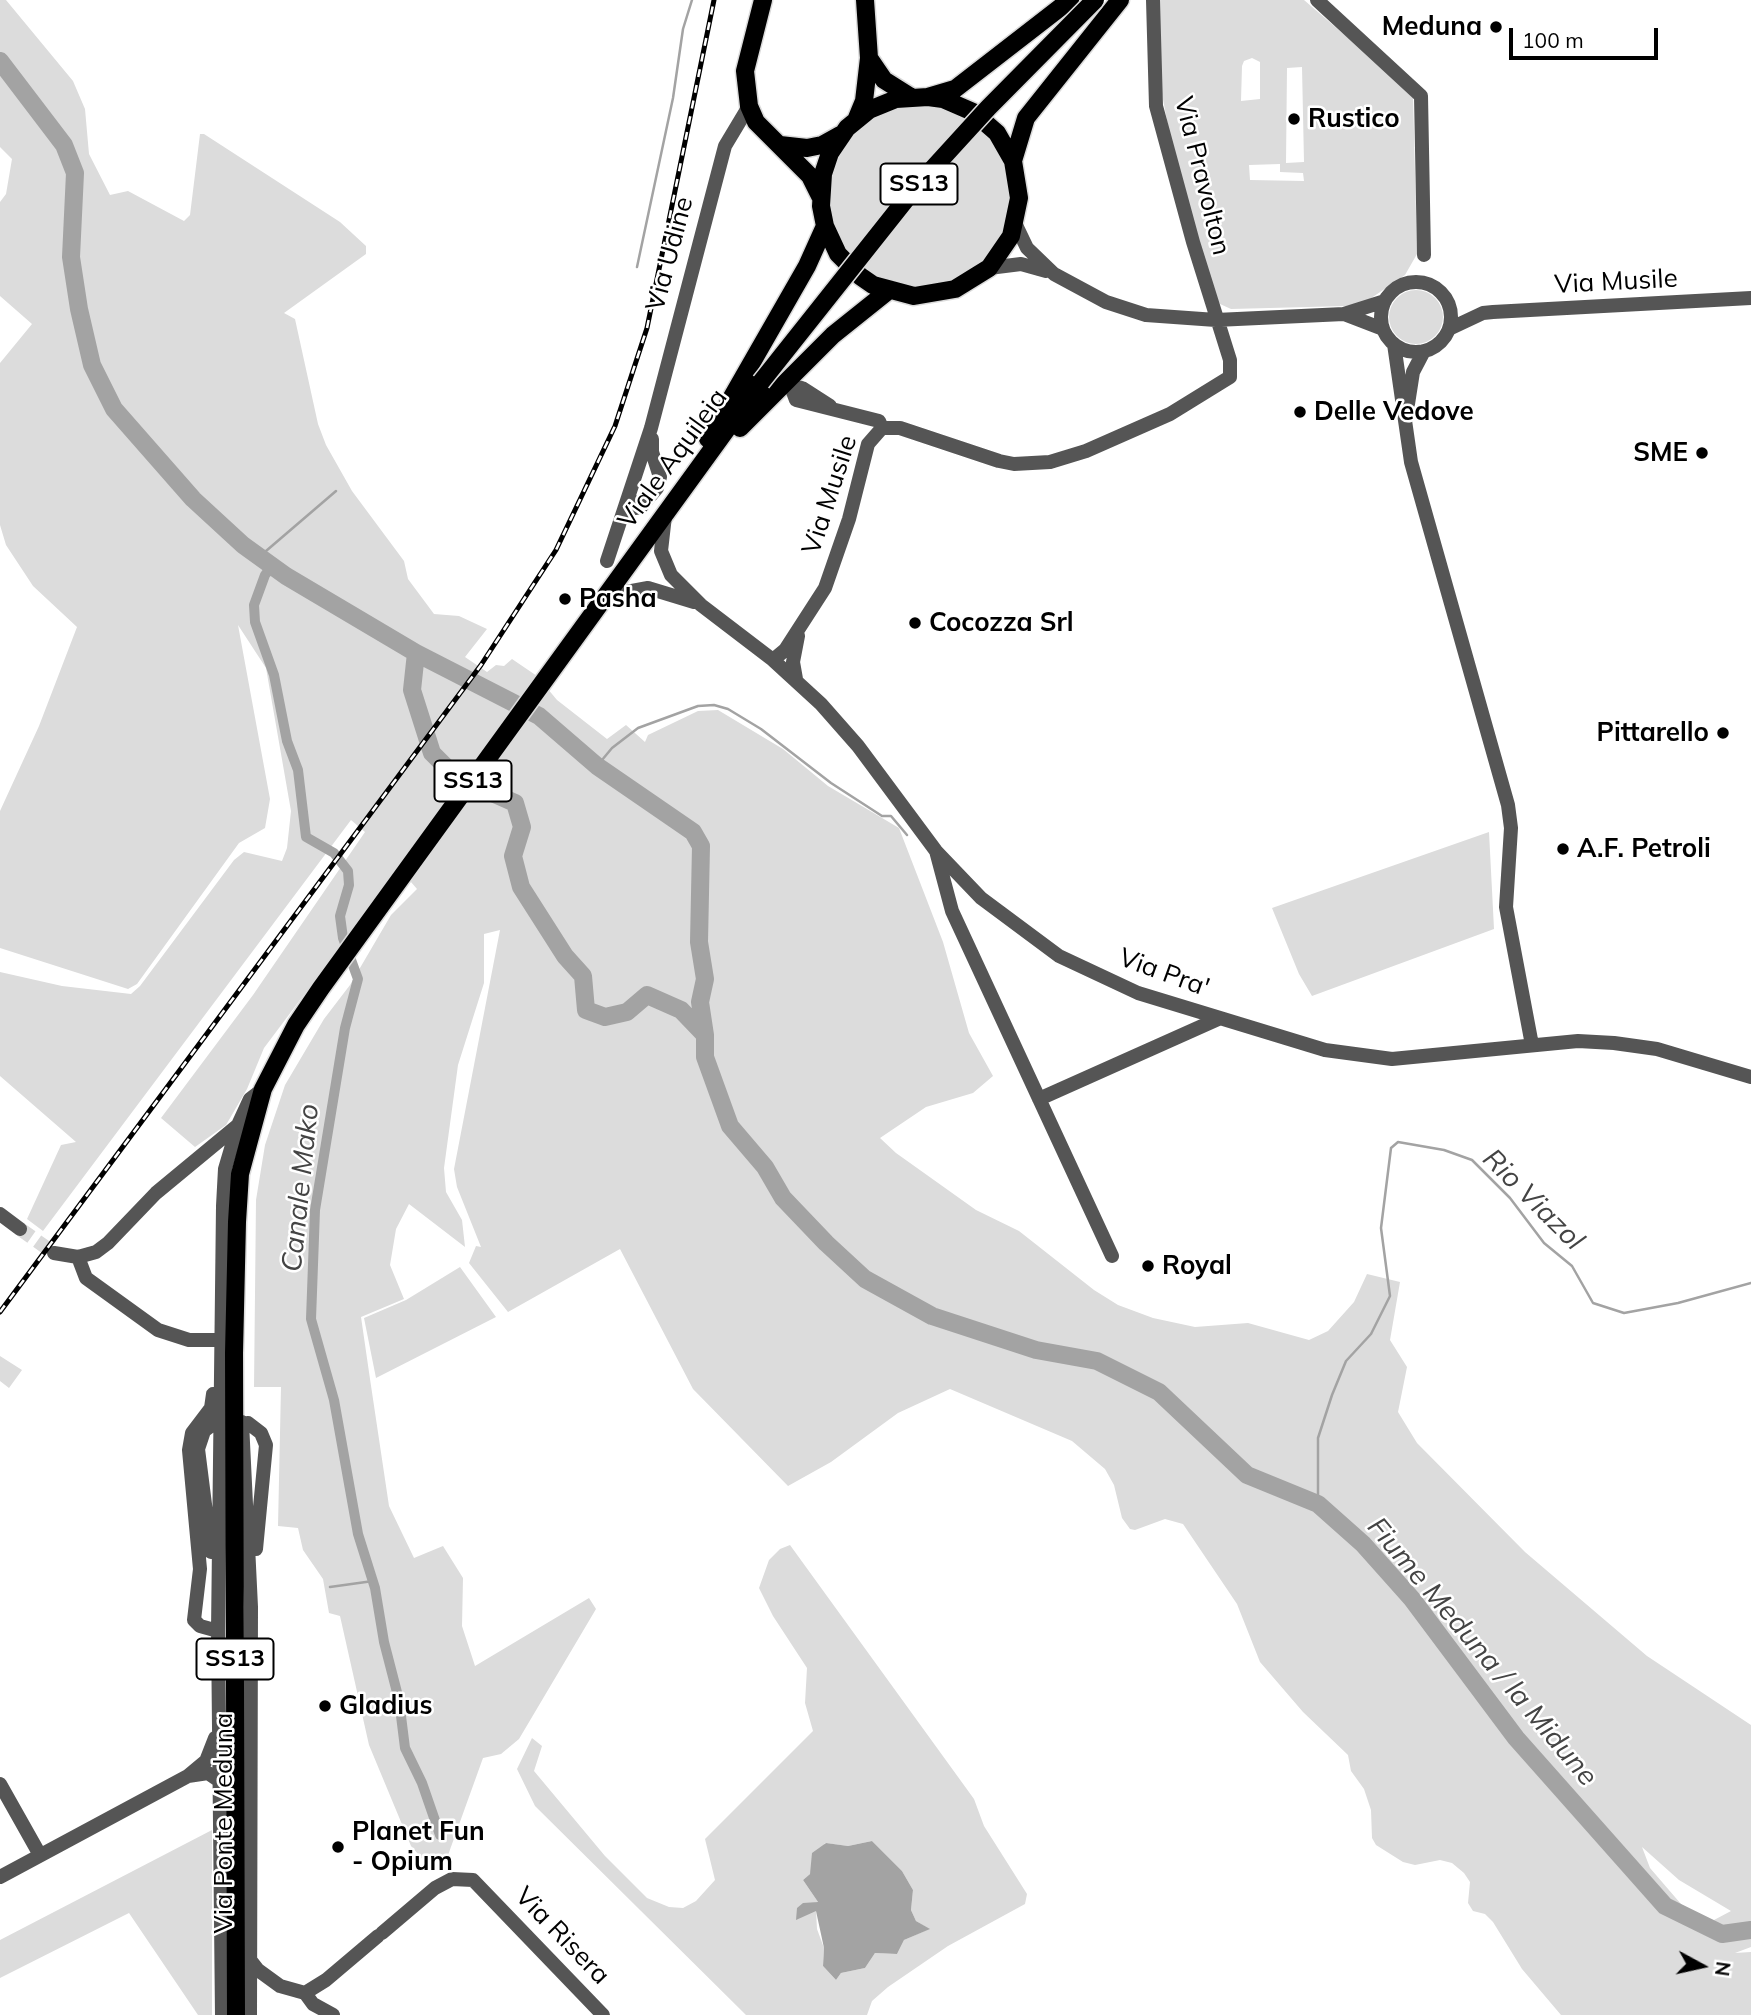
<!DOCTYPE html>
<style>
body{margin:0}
#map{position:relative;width:1751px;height:2015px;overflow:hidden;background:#fff;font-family:Mulish,sans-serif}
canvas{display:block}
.north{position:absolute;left:1667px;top:1931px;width:70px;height:70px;-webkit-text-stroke:5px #fff;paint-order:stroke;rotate:98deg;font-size:19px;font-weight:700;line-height:28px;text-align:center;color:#000}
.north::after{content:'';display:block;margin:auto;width:24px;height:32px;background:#000;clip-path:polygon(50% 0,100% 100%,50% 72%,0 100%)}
.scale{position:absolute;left:1509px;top:28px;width:149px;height:32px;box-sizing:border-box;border:4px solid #000;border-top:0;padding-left:9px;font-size:21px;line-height:24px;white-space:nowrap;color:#000;-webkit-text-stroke:5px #fff;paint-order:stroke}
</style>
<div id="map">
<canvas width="1751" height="2015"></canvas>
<div class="north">N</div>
<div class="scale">100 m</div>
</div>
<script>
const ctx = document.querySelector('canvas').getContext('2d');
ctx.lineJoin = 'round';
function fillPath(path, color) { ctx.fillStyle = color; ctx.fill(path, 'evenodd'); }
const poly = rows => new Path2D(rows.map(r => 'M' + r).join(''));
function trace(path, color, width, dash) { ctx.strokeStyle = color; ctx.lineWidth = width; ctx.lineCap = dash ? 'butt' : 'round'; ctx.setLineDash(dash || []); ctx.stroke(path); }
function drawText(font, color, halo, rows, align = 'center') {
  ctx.font = font + ' Mulish,sans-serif'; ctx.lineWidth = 5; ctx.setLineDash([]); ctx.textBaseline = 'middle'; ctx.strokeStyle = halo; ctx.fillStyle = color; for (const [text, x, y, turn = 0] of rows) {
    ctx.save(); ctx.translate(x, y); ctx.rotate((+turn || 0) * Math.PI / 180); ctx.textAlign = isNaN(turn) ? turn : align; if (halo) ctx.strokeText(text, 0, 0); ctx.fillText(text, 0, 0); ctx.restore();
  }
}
const green = poly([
 [0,0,6,0,73,81,85,109,89,154,110,195,128,191,184,221,190,215,200,134,204,134,340,222,366,246,366,254,284,313,295,319,318,424,326,445,352,491,404,561,408,579,434,614,459,616,487,629,465,657,487,672,496,665,504,666,512,659,537,676,557,700,607,739,626,725,645,742,648,735,698,711,718,710,783,749,828,786,899,828,943,942,969,1033,993,1076,973,1093,926,1107,880,1138,896,1153,976,1210,1019,1231,1094,1290,1118,1305,1153,1318,1195,1327,1248,1323,1309,1340,1328,1331,1354,1302,1367,1274,1400,1282,1390,1340,1407,1367,1398,1412,1417,1443,1525,1552,1647,1656,1751,1725,1751,1947,1735,1953,1751,1952,1751,2015,1561,2015,1522,1969,1493,1922,1485,1914,1473,1911,1468,1903,1470,1882,1464,1873,1452,1863,1440,1860,1415,1865,1403,1862,1376,1845,1372,1838,1371,1810,1364,1789,1351,1771,1348,1755,1303,1712,1260,1662,1237,1604,1183,1524,1165,1519,1135,1530,1130,1529,1122,1518,1114,1485,1105,1469,1072,1441,950,1389,898,1413,831,1462,788,1486,693,1389,620,1249,508,1312,469,1263,476,1246,481,1247,457,1187,454,1169,500,930,484,934,484,983,458,1065,444,1168,446,1192,462,1220,465,1247,409,1204,396,1229,390,1265,404,1299,361,1317,370,1379,389,1506,414,1558,443,1546,463,1578,462,1626,475,1666,589,1598,596,1609,519,1739,501,1754,483,1758,443,1869,432,1870,411,1846,369,1745,340,1616,329,1613,323,1579,303,1550,298,1528,278,1526,281,1387,254,1387,256,1200,265,1145,285,1085,324,1019,350,985,391,915,417,889,399,868,264,1048,247,1089,226,1125,195,1147,161,1118,253,995,365,832,351,820,43,1231,27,1219,61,1145,76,1142,0,1076,0,972,62,986,131,994,140,986,234,860,244,852,282,861,287,848,291,811,266,668,238,625,270,799,265,828,239,843,137,984,128,989,0,948,0,811,39,726,77,627,33,586,6,545,0,525,0,363,32,324,0,296,0,202,6,194,12,159,0,147],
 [1642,1847,1679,1880,1731,1911,1714,1920,1699,1918,1681,1904,1650,1868],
 [1159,0,1304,0,1413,94,1417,254,1405,275,1364,303,1346,306,1231,309,1220,304,1213,293,1168,126,1162,94],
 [1252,58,1260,62,1260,99,1241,101,1242,66,1244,61],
 [1302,67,1304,162,1286,163,1287,68],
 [1280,164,1280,172,1303,173,1304,181,1250,180,1249,165],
 '829 197a91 91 0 1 1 182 0a91 91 0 1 1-182 0Z',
 '1389 317a27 27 0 1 1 54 0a27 27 0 1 1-54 0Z',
 [1489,832,1494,929,1312,996,1299,974,1272,908],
 [460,1267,496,1317,376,1378,364,1318,406,1300],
 [0,1356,22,1370,9,1388,0,1381],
 [790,1545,974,1799,984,1826,1027,1894,1025,1904,948,1946,888,1987,872,2001,867,2015,746,2015,535,1806,517,1769,532,1738,542,1746,534,1771,605,1856,647,1898,669,1907,683,1908,696,1901,715,1880,705,1839,813,1731,805,1703,807,1668,773,1616,759,1588,769,1560,780,1549],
 [872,1841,902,1871,913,1890,911,1910,916,1921,929,1929,904,1940,897,1954,875,1953,865,1968,841,1973,836,1980,823,1966,824,1948,817,1929,816,1910,796,1919,810,1904,818,1902,803,1880,810,1874,825,1843,848,1846],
 [212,1830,212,2015,198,2015,129,1913,0,1978,0,1940]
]);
const water = poly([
 [872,1841,902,1871,913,1890,911,1910,916,1921,930,1929,904,1940,897,1954,875,1953,865,1968,841,1973,836,1980,823,1966,824,1948,816,1911,796,1920,797,1908,803,1903,818,1902,803,1880,810,1874,812,1853,826,1843,848,1846]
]);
const stream = poly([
 [637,267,673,98,683,29,692,0],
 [259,557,336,491],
 [597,766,612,748,638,728,698,706,714,705,728,709,761,729,831,783,882,816,891,816,907,835],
 [1318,1504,1318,1438,1332,1395,1346,1361,1371,1334,1390,1296,1381,1228,1391,1148,1398,1142,1444,1150,1472,1160,1510,1198,1544,1243,1572,1266,1593,1303,1624,1313,1678,1303,1751,1283],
 [330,1587,373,1581]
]);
const canal = poly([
 [272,566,265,575,254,605,255,622,274,675,287,741,298,770,306,837,334,853,348,871,349,885,340,916,343,938,358,979,345,1028,315,1210,311,1319,334,1400,358,1534,375,1588,384,1642,399,1700,405,1748,422,1783,440,1835]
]);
const river = poly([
 [0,61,64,145,75,173,71,257,79,309,92,365,114,409,193,499,243,545,286,576,416,653,539,716,597,766,693,832,701,846,699,942,705,979,700,1002,705,1035],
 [416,653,412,690,432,753,456,777,515,803,522,827,513,856,521,887,565,956,583,976,586,1010,605,1017,627,1012,647,995,681,1010,705,1035,705,1057,730,1126,765,1167,783,1198,826,1243,865,1279,932,1316,1036,1350,1097,1361,1159,1392,1247,1475,1318,1504,1363,1544,1412,1599,1516,1738,1665,1906,1722,1934,1751,1930]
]);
const minorTunnel = poly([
 [20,1229,54,1253]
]);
const minor = poly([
 [1317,0,1421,96,1424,255],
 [1015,223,1027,248,1054,274,1106,302,1146,315,1216,320,1344,314,1385,301],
 [989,268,1021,264,1046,271],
 '1381 317a35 35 0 1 1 70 0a35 35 0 1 1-70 0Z',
 [1344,314,1383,329],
 [1449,329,1483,313,1493,312,1751,298],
 [1394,344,1411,462,1508,805,1511,828,1506,907,1532,1045],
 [1408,404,1413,372,1424,351],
 [830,406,802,388,797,387,793,392,796,400,879,421,882,428],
 [630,498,635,508,641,507,657,488,660,477,652,452,652,439],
 [665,516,661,551,671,575,701,605,773,660,821,704,858,746,936,851,981,898,1059,956,1138,993,1325,1050,1392,1059,1578,1041,1614,1043,1657,1049,1751,1077],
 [607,561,651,428,725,146,749,106],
 [605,600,621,593,648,588,694,602],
 [773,660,785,650,825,588,849,519,868,444,882,428,900,428,999,461,1014,464,1050,462,1086,451,1170,414,1230,377,1230,360,1193,242,1156,106,1153,0],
 [796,679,793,662,798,636],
 [936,851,952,911,1112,1256],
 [1039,1099,1218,1019],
 [0,1214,20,1229],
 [54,1253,78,1257,96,1252,108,1243,156,1193,237,1126],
 [78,1257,86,1278,158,1330,189,1340,220,1340],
 [213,1394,211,1408,192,1433,189,1450,200,1569,194,1620,200,1626,218,1631],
 [242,1422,251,1607,250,2015],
 [248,1423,261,1433,266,1445,256,1549],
 [211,1552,198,1449,204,1431,216,1422],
 [215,1738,206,1761,188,1776,208,1773,221,1782],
 [0,1784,40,1855],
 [0,1877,188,1776],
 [382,1933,435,1888,452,1879,473,1880,603,2015],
 [251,1961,258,1970,280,1986,305,1993,326,1980,378,1936],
 [305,1993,313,2004,333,2015],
 [222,2015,218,1631,223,1206,225,1169,238,1125,250,1099,263,1089]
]);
const major = poly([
 [763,0,745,71,749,106,756,122,810,176,820,196],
 [869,58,884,80,911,97],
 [928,97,943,99,973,112,997,133,1013,161,1019,198,1011,236,989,268,955,289,914,296,873,285,860,276,838,254,825,226,821,206,823,174,830,153,847,128,869,110,896,99,928,97,955,89,1070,0],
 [857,118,864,101,869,58,865,0],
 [780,145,807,148,822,145,840,135],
 [1013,161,1026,118,1120,0],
 [740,428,833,335,888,291],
 [708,439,807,266,825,226],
 [236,2015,234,1353,237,1222,240,1174,263,1089,296,1025,321,988,761,382]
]);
const rail = poly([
 [0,1312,481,665,556,550,615,426,647,328,714,0]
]);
const majorBridge = poly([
 [761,382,915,188,988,108,1095,0]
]);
const markers = [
 [1496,27,7,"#000"],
 [1294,119,7,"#000"],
 [1300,412,7,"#000"],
 [1702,453,7,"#000"],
 [565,599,7,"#000"],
 [915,623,7,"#000"],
 [1723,733,7,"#000"],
 [1563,849,7,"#000"],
 [1148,1266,7,"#000"],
 [325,1706,7,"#000"],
 [338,1847,7,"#000"]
];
const shields = [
 [919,184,77],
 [473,781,77],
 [235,1659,77]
];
const shieldNames = [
 ["SS13",919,184],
 ["SS13",473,781],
 ["SS13",235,1659]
];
const poiNames = [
 ["Meduna",1482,27,"right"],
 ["Rustico",1308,119],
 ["Delle Vedove",1314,412],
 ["SME",1688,453,"right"],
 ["Pasha",579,599],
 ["Cocozza Srl",929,623],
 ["Pittarello",1709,733,"right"],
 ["A.F. Petroli",1577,849],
 ["Royal",1162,1266],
 ["Gladius",339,1706],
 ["Planet Fun",352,1832],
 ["- Opium",352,1862]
];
const streetNames = [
 ["Via Pravolton",1202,176,76],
 ["Via Udine",670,254,-75],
 ["Via Musile",1616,282,-3],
 ["Viale Aquileia",673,459,-54],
 ["Via Musile",830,495,-72],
 ["Via Pra'",1164,973,20],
 ["Via Ponte Meduna",224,1823,-90],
 ["Via Risera",562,1936,46]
];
const waterNames = [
 ["Canale Mako",301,1188,-84],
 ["Rio Viazol",1533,1200,45],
 ["Fiume Meduna / la Midune",1482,1652,50]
];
fillPath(green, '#dcdcdc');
fillPath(water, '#a3a3a3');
trace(stream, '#a3a3a3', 2.5);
trace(canal, '#a3a3a3', 10);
trace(river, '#a3a3a3', 18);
trace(minorTunnel, '#d9d9d9', 14, [14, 7]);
trace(major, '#dbdbdb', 21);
trace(minor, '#555', 14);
trace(major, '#000', 18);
trace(rail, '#000', 5);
trace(rail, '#fff', 2.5, [8]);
trace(majorBridge, '#dbdbdb', 21, []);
trace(majorBridge, '#000', 18);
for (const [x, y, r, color] of markers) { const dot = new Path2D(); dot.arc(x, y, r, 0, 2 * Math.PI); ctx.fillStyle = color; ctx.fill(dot); trace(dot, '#fff', 2.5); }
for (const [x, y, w] of shields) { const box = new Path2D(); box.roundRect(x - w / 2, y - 20.5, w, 41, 5); ctx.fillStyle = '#fff'; ctx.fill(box); trace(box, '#000', 2); }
drawText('bold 24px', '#000', null, shieldNames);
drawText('bold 26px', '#000', '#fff', poiNames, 'left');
drawText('26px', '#000', '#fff', streetNames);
drawText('italic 28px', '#444', '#fff', waterNames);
</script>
